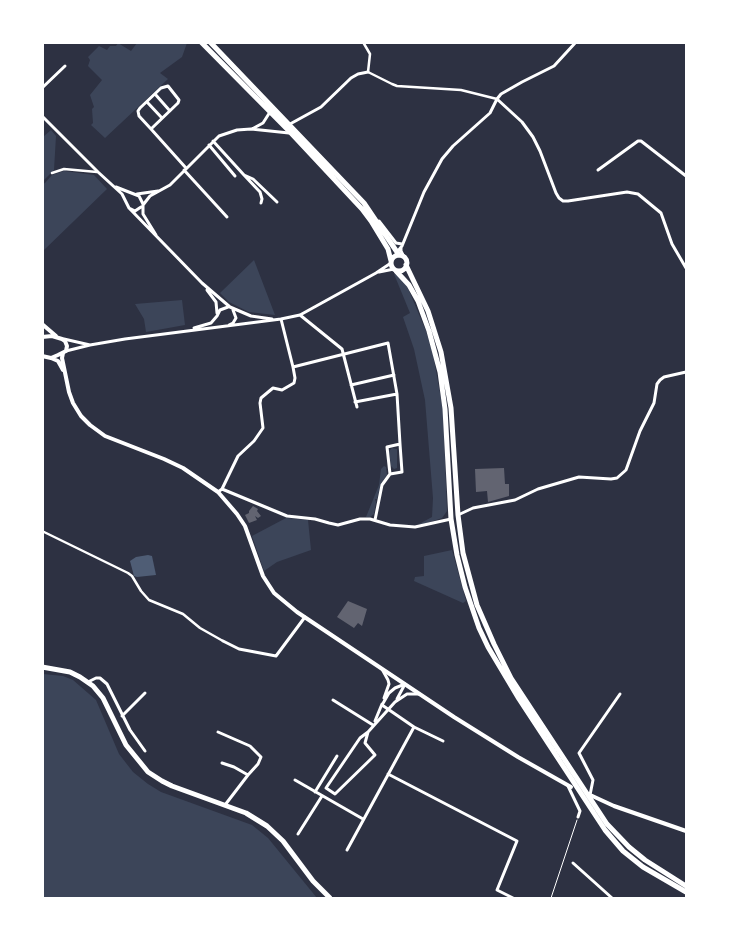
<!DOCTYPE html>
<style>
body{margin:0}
#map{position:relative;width:729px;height:941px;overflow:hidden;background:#2d3142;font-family:Lora,serif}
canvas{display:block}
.frame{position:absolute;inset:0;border:44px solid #fff;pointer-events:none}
</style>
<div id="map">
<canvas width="729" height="941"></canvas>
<div class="frame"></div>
</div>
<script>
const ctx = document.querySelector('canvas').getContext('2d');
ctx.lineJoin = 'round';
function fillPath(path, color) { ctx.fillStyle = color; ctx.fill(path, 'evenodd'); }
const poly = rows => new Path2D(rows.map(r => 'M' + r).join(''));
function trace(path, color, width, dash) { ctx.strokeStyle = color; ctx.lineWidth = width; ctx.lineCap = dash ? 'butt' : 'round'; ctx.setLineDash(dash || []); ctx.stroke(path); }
const green = poly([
 [118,43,131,51,137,43,187,43,182,57,160,73,168,79,105,138,91,125,93,123,92,109,94,107,90,95,102,80,88,66,90,60,88,57,99,46,107,50,110,46,116,46],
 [51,130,56,136,54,170,43,181,43,137],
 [64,171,94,175,107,189,43,251,43,184,45,183,52,175],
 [254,260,275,315,249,312,229,302,220,293],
 [394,274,399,276,407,286,426,331,433,354,443,410,447,511,442,518,421,525,419,524,432,517,433,498,425,400,414,349,403,317,410,313],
 [182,300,185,325,146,332,144,319,135,304],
 [392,448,397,449,397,468,394,469,391,466,389,451],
 [384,466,386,467,387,475,381,483,377,499,375,499,376,502,374,514,370,517,366,517,379,485,381,469],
 [286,518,308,520,311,550,277,562,264,571,252,536],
 [452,550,466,601,463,603,414,581,415,577,424,576,424,556],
 [43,674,63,676,73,680,96,700,119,754,133,772,148,784,161,792,252,825,268,838,317,898,43,898]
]);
const water = poly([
 [148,555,152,556,156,575,137,577,134,576,130,561,136,557]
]);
const building = poly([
 [504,468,505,484,509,484,509,496,488,502,487,491,476,492,475,469],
 [253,506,258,509,257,511,261,516,258,518,255,516,257,520,249,523,245,515,249,513,249,511],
 [348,601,367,609,362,626,358,623,354,628,337,617]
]);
const path = poly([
 [551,898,577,820]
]);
const pedestrian = poly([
 [363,42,370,54,368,72,392,84,397,86,461,90,497,99],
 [52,173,64,169,97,172],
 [42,531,128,573,132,576,141,591,149,600,183,614,200,628,223,641]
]);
const minor = poly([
 [42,88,65,66],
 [155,94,170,111],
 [497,99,522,122,533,137,540,151,556,193,559,198,563,201,568,201,627,192,638,194,661,213,672,244,686,268],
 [147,102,162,118],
 [42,116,98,172,122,194,129,208,135,211,141,207],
 [290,124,321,107,351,78,358,74,368,72],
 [151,129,178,103,179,100,168,86,161,88,140,108,138,111,139,116,151,129,186,168],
 [252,129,263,123,270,112],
 [213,141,244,175,253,179,277,202],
 [209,145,235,176],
 [184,170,227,217],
 [598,170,638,141,641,141,686,176],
 [244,175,260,192,262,199,261,203],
 [116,187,139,196,143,204],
 [137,194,158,191],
 [129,208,202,283,230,307,251,316,272,319],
 [379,221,396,243,402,244],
 [156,235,143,214,143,205,150,196,170,185,219,136,237,130,251,129,289,133],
 [401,247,401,251,404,257],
 [398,251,402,246,424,192,442,159,453,146,490,113,497,99,501,94,522,82,554,66,576,42],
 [379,272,394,269],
 [207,290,216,302,217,313],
 [300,315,342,349,357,407],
 [229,325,233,323,236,318,233,310],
 [194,328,211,323,217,316,220,310,228,307],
 [64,339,90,345],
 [66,351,90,345,125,339,281,319,300,315,376,273,391,263],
 [293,367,388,343,397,394,400,444],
 [351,385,394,375],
 [355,402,397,394],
 [222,489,287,516,315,519,329,523,338,525,360,519,370,519,390,525,415,527,451,519],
 [218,492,222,489,238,456,254,441,263,428,260,403,261,398,273,388,282,390,294,383,295,378,293,367,281,319],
 [458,515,473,508,515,500,538,489,579,477,611,479,617,478,626,470,640,431,654,403,657,384,660,380,664,377,686,372],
 [375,520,382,485,390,474,402,472,400,444,387,447,390,474],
 [223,641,239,649,276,656,305,617],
 [382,669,388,680,389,684,384,698],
 [88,682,96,678,100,678,107,684,130,730,145,751],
 [397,699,405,684],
 [333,700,373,725],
 [122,716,145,693],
 [375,721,382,704],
 [414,727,443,741],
 [218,732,250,746,261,757,258,764,248,775],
 [368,732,365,743,375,755,335,794,326,788,360,738,368,732,395,702,407,694,419,694],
 [222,763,234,767,248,775,225,805],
 [388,774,517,841,497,890,513,898],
 [295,780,363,819],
 [568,786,580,811,578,817],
 [315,792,337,756],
 [590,795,593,780,579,753,620,694],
 [298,834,322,796],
 [347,850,414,727,382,705,389,693,395,688,405,684],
 [573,863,612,898]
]);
const tertiary = poly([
 [42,324,56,336],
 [42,337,52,336,62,339,65,341,67,346,66,351,58,355,51,358,42,356],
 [63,353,62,358,69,392,73,403,81,416,90,425,105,436,164,459,183,468,218,492,237,514,245,526,263,576,274,593,297,612,454,717,518,757,571,787],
 [51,358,58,361,63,370],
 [588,794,614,806,686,831]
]);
const primary = poly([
 [201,42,291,133,362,209,371,221,388,249,391,261],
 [210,42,364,203,399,255],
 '391 263a8 8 0 1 1 16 0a8 8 0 1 1-16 0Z',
 [406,265,428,311,441,352,451,408,458,515,463,553,477,605,494,644,511,678,607,824,629,847,645,860,686,886],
 [396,271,409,285,418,301,429,331,440,372,445,409,451,519,457,555,465,587,479,628,488,647,519,699,605,830,623,851,643,867,686,892],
 [42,667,70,672,80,677,93,686,103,698,126,745,148,772,162,781,172,786,246,813,267,826,283,841,313,881,330,898]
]);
fillPath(green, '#3c4559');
fillPath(water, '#4f5d75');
fillPath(building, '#626471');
trace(path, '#fff', 1);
trace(pedestrian, '#fff', 2.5);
trace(minor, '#fff', 3);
trace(tertiary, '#fff', 4);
trace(primary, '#fff', 5);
</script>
